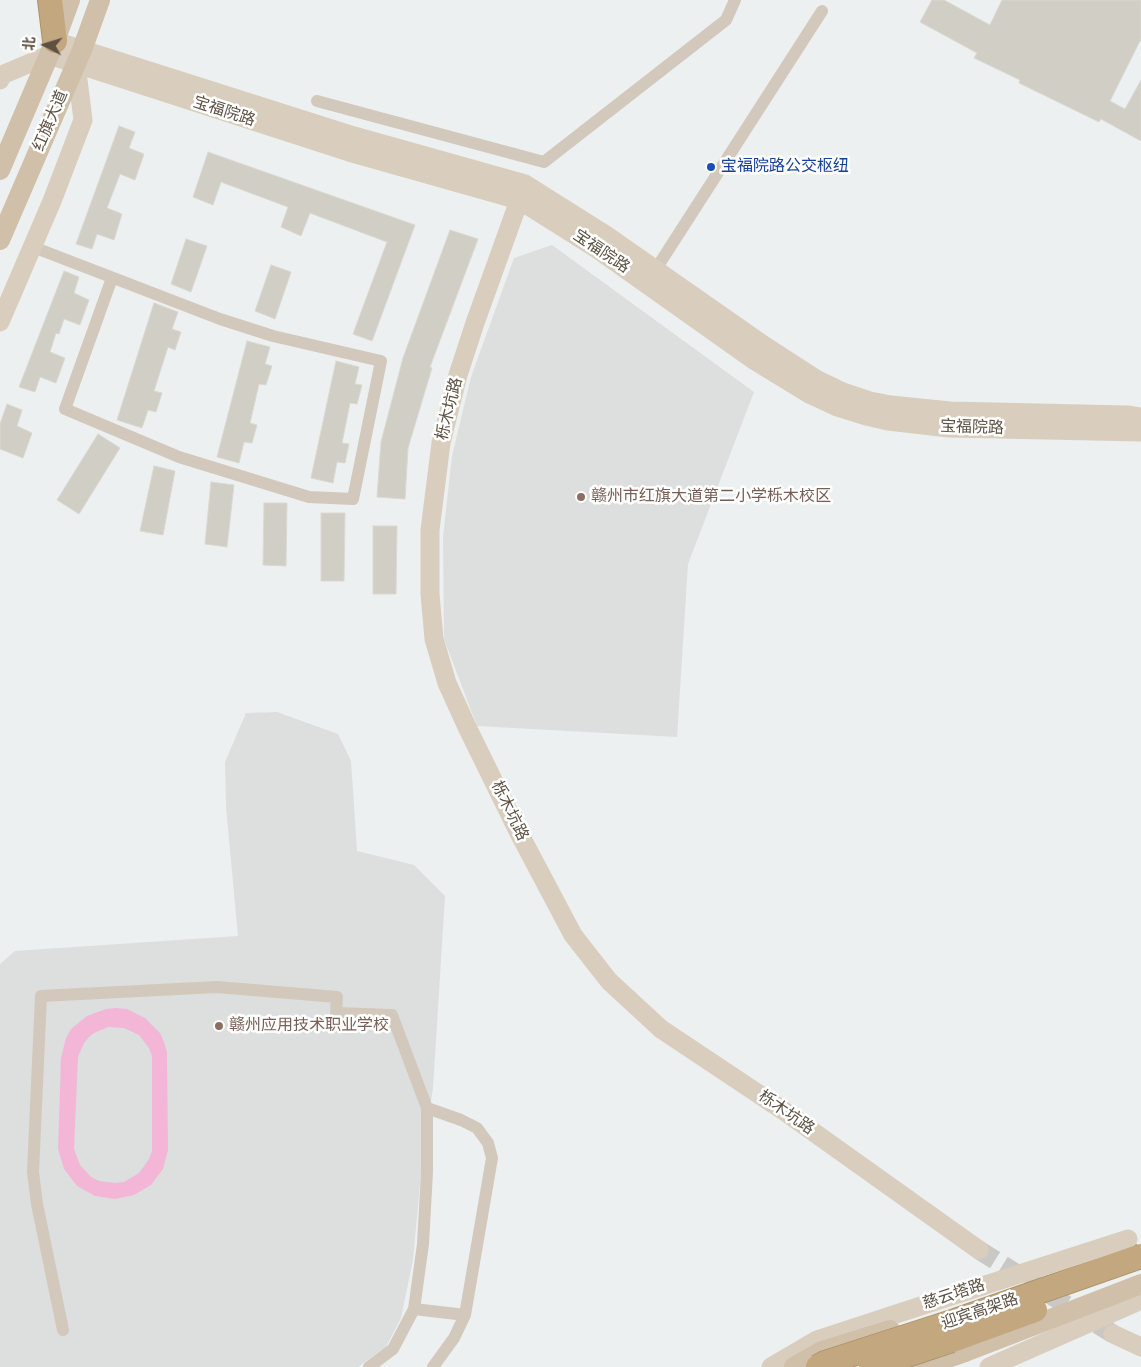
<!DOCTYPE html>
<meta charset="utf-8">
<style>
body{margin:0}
#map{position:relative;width:1141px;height:1367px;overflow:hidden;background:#edf0f0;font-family:"Sofia Sans Condensed","Noto Sans SC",sans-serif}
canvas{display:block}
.north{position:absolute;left:20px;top:20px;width:50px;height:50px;-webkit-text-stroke:4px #fff;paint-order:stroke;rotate:275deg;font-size:14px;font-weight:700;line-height:20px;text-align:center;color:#5d5143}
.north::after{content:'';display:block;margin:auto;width:18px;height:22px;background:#5d5143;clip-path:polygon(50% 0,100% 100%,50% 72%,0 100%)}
</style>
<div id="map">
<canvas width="1141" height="1367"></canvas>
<div class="north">北</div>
</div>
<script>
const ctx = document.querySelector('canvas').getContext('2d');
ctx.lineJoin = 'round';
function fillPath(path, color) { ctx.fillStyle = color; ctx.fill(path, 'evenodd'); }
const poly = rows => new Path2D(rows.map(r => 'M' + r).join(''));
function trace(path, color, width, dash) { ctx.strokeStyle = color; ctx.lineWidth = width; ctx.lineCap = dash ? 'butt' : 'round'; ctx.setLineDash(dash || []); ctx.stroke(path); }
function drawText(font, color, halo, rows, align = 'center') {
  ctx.font = font + ' "Sofia Sans Condensed","Noto Sans SC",sans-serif'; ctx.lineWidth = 5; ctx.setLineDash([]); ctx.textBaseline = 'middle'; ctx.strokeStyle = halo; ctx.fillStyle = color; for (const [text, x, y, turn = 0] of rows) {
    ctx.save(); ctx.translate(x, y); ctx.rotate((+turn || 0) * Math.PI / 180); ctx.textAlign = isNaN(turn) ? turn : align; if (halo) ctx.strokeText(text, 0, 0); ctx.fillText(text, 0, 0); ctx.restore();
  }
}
const education = poly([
 [552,245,754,392,688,564,677,737,477,726,444,639,443,537,452,456,471,377,514,258],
 [277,712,338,734,351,761,357,851,414,865,445,896,433,1088,422,1162,413,1260,401,1318,386,1347,358,1367,0,1367,0,964,15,951,238,936,226,807,225,762,246,713]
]);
const green = poly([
 [116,1008,127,1009,145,1018,160,1033,164,1042,167,1052,168,1150,163,1169,151,1185,134,1195,115,1199,95,1196,77,1186,64,1169,58,1149,61,1058,66,1038,71,1029,87,1016,106,1009],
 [108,1027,124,1028,139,1035,149,1048,152,1056,152,1151,149,1159,139,1173,124,1182,115,1183,99,1181,91,1177,80,1165,74,1149,78,1057,84,1043,89,1037,94,1033]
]);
const building = poly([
 [932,0,944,0,990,25,1002,0,1141,0,1141,39,1110,101,1125,109,1141,80,1141,141,1101,119,1099,122,1019,83,1020,80,974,58,977,53,920,22,932,0],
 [119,126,135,132,129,148,144,154,135,180,120,174,107,208,122,214,114,240,97,234,92,249,76,244,119,126],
 [208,152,415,225,372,341,353,334,387,242,310,213,301,236,281,227,288,207,221,182,213,205,193,197,208,152],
 [450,230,478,239,430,367,432,368,408,448,405,499,377,497,381,442,403,358,450,230],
 [186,239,207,246,191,292,171,284,186,239],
 [271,265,291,272,275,319,255,311,271,265],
 [64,271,79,277,74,293,89,300,80,325,64,319,59,334,56,333,50,352,65,358,56,383,40,377,35,392,19,387,64,271],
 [154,303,178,312,172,329,181,332,175,350,168,347,154,391,162,393,156,412,148,410,142,428,117,420,154,303],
 [247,341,270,347,265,364,272,366,266,385,259,384,250,423,257,425,252,443,244,442,239,463,217,457,247,341],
 [336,361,359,367,355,384,362,385,357,404,350,403,342,443,349,444,345,463,337,462,333,483,311,478,336,361],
 [7,404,22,410,17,426,32,433,23,458,0,449,0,424,7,404],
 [98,434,120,448,79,514,57,500,98,434],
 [154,466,175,471,163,535,140,531,154,466],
 [211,482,234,485,227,547,205,544,211,482],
 [264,503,287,503,286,566,263,565,264,503],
 [321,513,345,513,344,581,321,581,321,513],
 [373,526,397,526,396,594,373,594,373,526]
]);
const secondaryTunnel = poly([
 [979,1250,1113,1334]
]);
const street = poly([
 [317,101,544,162,726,20,735,0],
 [33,247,220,319,273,336,381,361,353,499,309,497,179,457,65,409,112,278],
 [656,269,822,11],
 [414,1309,465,1315],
 [63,1330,37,1204,33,1172,41,996,217,987,337,997,336,1013,392,1015,427,1108,461,1120,477,1128,488,1143,492,1158,465,1315,454,1338,433,1367],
 [369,1367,393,1349,414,1309,423,1244,427,1172,427,1108]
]);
const secondary = poly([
 [55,41,354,136,525,184,606,235,765,346,816,379,843,392,870,401,891,405,950,411,1128,415,1141,417],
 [0,80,2,75,49,55,349,152,519,200,597,249,755,361,809,394,837,407,866,416,888,421,949,428,1141,432],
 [525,184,475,323,458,375,441,443,430,530,430,594,434,639,447,683,467,727,519,833,573,935,609,981,661,1029,784,1111,979,1250],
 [0,322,52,201,83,120,76,64],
 [1113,1334,1141,1347],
 [771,1367,817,1340,945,1298]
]);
const primary = poly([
 [0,170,55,41,70,0],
 [0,240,82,50,100,0],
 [794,1367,822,1351,890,1330],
 [922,1367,965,1352]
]);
const highway = poly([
 [50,0,55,41]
]);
const secondaryBridge = poly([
 [945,1298,1128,1239],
 [989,1367,1141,1300]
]);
const primaryBridge = poly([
 [965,1352,1141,1284]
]);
const highwayBridge = poly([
 [818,1367,825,1363,955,1321,1141,1256],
 [871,1367,958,1338,1035,1310]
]);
const markers = [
 [711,167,5,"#1a4fb4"],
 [581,497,5,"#8d6e63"],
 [219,1026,5,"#8d6e63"]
];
const streetNames = [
 ["宝福院路",224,112,18],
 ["红旗大道",51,121,-67],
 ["宝福院路",601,252,34],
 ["栎木坑路",450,409,-76],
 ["宝福院路",972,428,2],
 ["栎木坑路",509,811,64],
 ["栎木坑路",786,1113,35],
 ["慈云塔路",954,1295,-18],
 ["迎宾高架路",980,1312,-19]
];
const transitNames = [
 ["宝福院路公交枢纽",721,167]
];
const educationNames = [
 ["赣州市红旗大道第二小学栎木校区",591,497],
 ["赣州应用技术职业学校",229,1026]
];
fillPath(education, '#dcdfde');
fillPath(green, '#f4b6d7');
fillPath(building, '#d1cec6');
trace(building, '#dad8d0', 1);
trace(secondaryTunnel, '#c9c8c5', 19, [19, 9]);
trace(highway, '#ae936a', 26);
trace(street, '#d2c8bc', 12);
trace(secondary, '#d9cebd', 19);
trace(primary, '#d0bfa9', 20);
trace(highway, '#c3a77f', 24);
trace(highwayBridge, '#ae936a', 26, []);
trace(secondaryBridge, '#d9cebd', 19);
trace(primaryBridge, '#d0bfa9', 20);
trace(highwayBridge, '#c3a77f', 24);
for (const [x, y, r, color] of markers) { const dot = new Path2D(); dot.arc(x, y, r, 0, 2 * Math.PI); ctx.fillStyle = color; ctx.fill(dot); trace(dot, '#fff', 2); }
drawText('16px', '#5d5143', '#fff', streetNames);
drawText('16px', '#164399', '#fff', transitNames, 'left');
drawText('16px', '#785e54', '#fff', educationNames, 'left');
</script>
